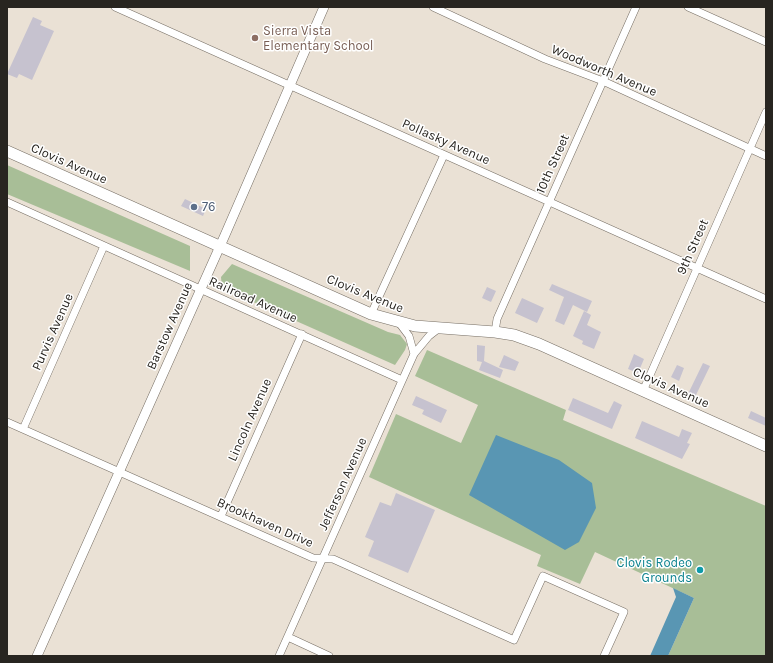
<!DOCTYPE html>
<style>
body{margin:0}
#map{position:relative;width:773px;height:663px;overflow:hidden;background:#eae1d5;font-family:Karla,sans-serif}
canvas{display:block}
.frame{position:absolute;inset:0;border:8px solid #282520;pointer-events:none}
</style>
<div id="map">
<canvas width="773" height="663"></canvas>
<div class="frame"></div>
</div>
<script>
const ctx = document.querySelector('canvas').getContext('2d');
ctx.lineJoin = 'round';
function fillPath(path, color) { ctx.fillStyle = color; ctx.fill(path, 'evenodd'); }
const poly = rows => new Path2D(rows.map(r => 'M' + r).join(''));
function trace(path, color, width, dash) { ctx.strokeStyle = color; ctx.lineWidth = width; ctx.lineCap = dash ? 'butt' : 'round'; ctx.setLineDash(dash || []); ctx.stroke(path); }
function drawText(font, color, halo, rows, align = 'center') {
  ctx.font = font + ' Karla,sans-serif'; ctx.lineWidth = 3; ctx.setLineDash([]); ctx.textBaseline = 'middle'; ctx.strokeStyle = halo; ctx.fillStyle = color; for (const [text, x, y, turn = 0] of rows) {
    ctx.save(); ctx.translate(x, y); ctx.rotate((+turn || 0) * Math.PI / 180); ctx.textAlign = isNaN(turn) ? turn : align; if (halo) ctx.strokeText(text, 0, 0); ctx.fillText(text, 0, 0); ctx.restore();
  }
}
const green = poly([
 [7,165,190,246,190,271,7,194],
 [232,264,388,332,400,335,407,344,405,350,395,365,222,288,221,277],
 [427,350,566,410,563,420,766,506,766,656,668,656,694,598,595,552,580,584,537,566,541,555,369,477,396,414,461,443,478,405,415,376]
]);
const water = poly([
 [496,435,559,460,592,483,596,508,579,542,565,550,469,495],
 [673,588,694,598,668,656,650,656,676,597]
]);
const building = poly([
 [33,17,42,21,40,25,54,31,32,80,19,74,17,78,7,74],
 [185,199,206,209,203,216,181,206],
 [552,284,592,301,587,312,573,305,564,325,555,321,564,297,549,290],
 [487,287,496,291,491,302,482,298],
 [522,298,544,308,537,323,515,313],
 [584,311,591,315,587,325,601,332,594,349,582,344,583,341,573,336],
 [477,345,485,346,484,361,503,370,500,378,479,370,482,362,477,361],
 [634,354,644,359,638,373,628,369],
 [504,355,519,362,515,371,499,367],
 [703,363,710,366,695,397,688,394],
 [677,365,684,368,679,381,671,377],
 [416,396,447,410,441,423,422,414,424,410,412,405],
 [573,398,608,413,614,401,622,405,612,429,568,410],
 [751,411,766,418,766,426,748,418],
 [642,421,679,437,682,429,692,433,687,443,690,444,682,459,635,438],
 [396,493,435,510,408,573,368,556,374,541,365,537,380,502,391,506]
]);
const street = poly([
 [115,7,766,299],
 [433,7,545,59,603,81,766,156],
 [688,7,766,42],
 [7,202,402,380],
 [371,314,444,155],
 [400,324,409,336,414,354],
 [495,332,497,319,636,7],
 [643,391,766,112],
 [7,422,313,558,333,559,514,640,543,576,624,612,604,656],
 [23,429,104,246],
 [221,516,302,334],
 [288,637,329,656],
 [279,656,414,354,429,336,438,329]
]);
const secondary = poly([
 [37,656,225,235,324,7]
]);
const primary = poly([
 [7,151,371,314,415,326,495,332,514,335,539,344,766,446]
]);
const markers = [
 [255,38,4,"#8d6e63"],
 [194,207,4,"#5c6f8a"],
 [700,570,4,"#0f9aa8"]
];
const educationNames = [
 ["Sierra Vista",263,31],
 ["Elementary School",263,46]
];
const streetNames = [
 ["Woodworth Avenue",604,71,23],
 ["Pollasky Avenue",446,142,24],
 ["Clovis Avenue",69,164,24],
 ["10th Street",553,164,-66],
 ["9th Street",693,247,-66],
 ["Clovis Avenue",365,294,22],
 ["Railroad Avenue",253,300,24],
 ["Barstow Avenue",170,326,-66],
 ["Purvis Avenue",53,332,-66],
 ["Clovis Avenue",671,388,24],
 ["Lincoln Avenue",250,420,-66],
 ["Jefferson Avenue",343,484,-66],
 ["Brookhaven Drive",265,523,24]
];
const serviceNames = [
 ["76",202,207]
];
const cultureNames = [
 ["Clovis Rodeo",692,563],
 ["Grounds",692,578]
];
fillPath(green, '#a8be97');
fillPath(water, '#5996b3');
fillPath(building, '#c6c2cf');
trace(street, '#766e64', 8);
trace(secondary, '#766e64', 10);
trace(primary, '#766e64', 12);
trace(street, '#fff', 7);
trace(secondary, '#fff', 9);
trace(primary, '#fff', 11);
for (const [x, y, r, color] of markers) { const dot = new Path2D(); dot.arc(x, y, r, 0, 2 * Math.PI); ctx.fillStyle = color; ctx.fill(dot); trace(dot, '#fff', 1.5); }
drawText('13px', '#785e54', '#fff', educationNames, 'left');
drawText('13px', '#282520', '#fff', streetNames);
drawText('13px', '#4e5e75', '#fff', serviceNames, 'left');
drawText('13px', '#0d838f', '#fff', cultureNames, 'right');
</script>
